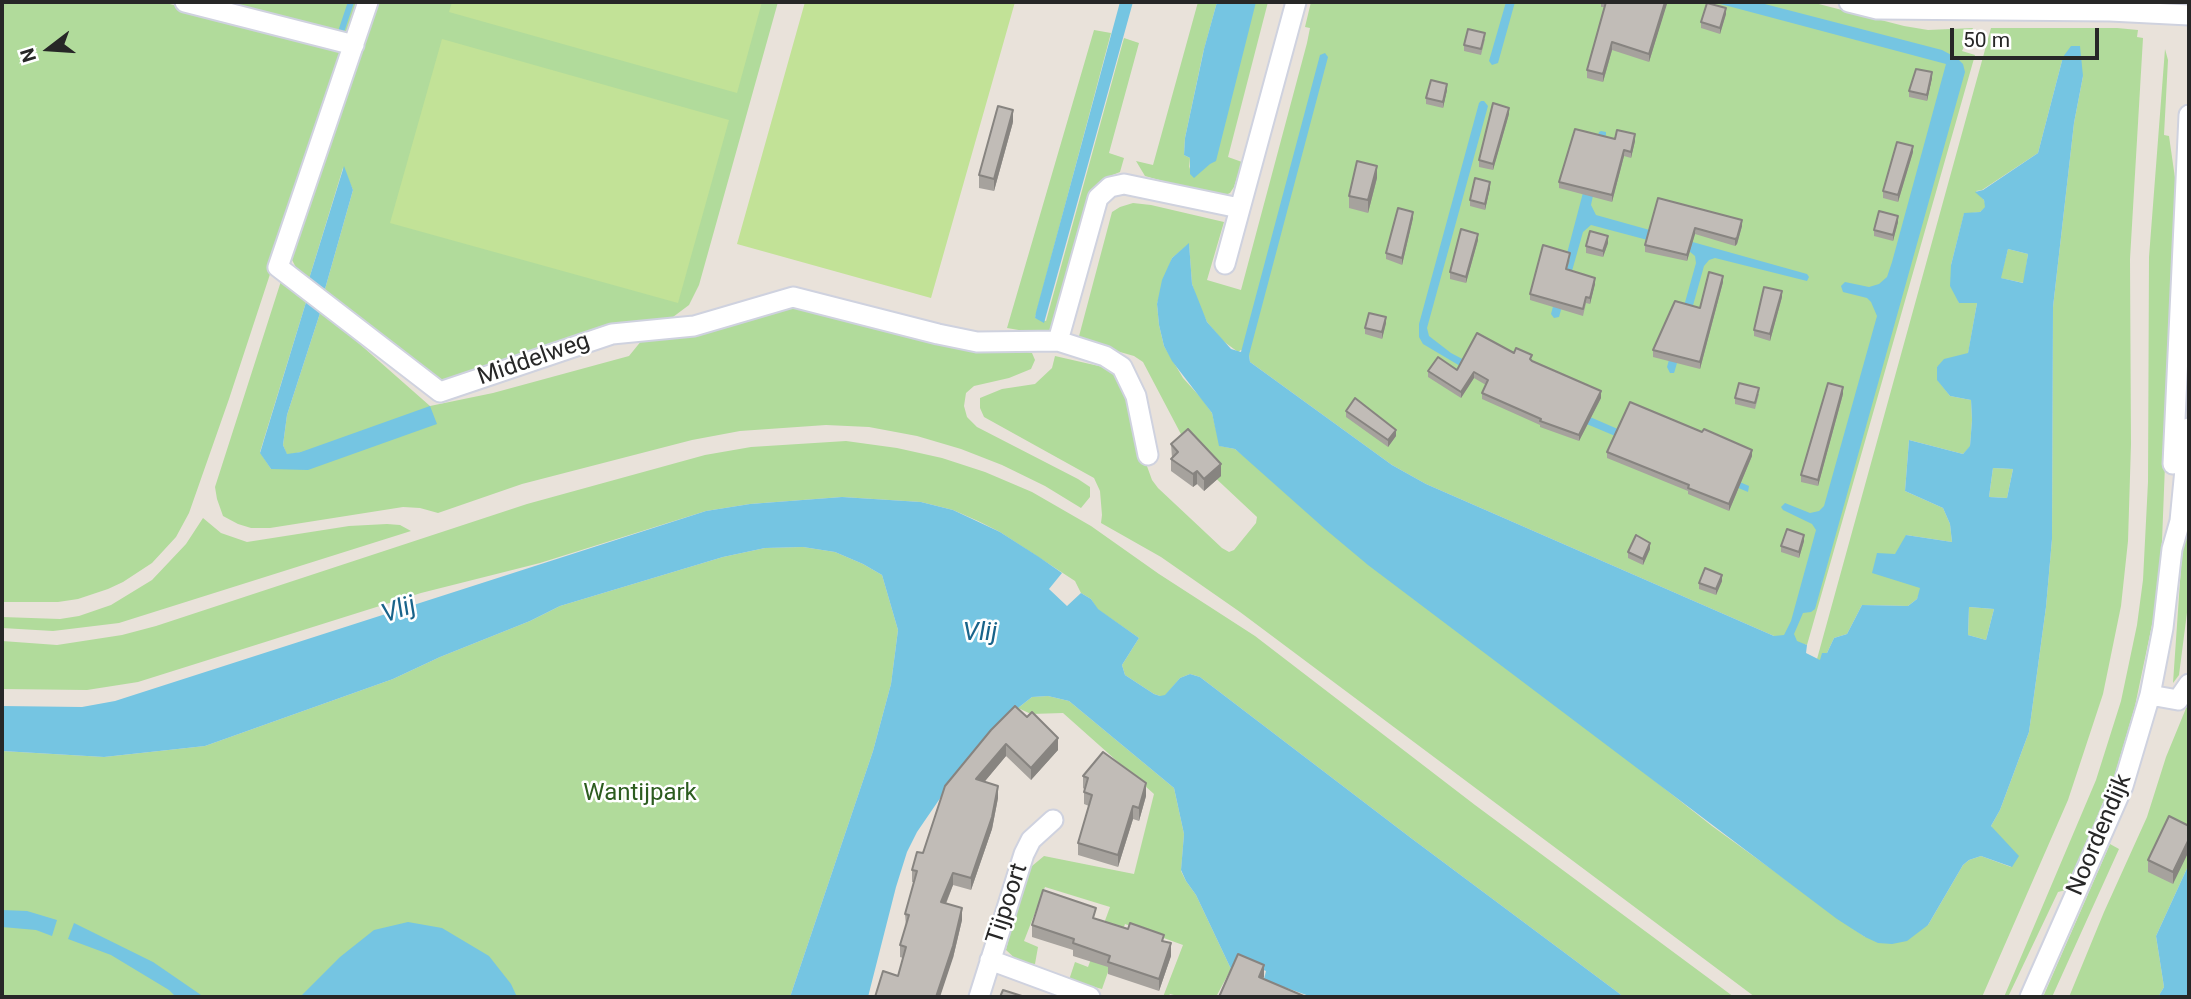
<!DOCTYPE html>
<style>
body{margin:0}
#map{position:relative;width:2191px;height:999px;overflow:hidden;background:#e9e2da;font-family:Roboto,sans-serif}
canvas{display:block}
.frame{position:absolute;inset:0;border:4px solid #272727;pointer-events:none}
.north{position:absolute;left:14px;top:14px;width:70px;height:70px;-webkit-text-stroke:5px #fff;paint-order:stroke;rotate:253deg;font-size:19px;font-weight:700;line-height:28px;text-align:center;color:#272727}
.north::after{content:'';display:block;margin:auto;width:24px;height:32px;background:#272727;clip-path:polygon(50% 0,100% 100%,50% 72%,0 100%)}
.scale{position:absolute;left:1950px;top:28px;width:149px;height:32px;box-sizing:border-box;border:4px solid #272727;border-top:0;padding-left:9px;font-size:21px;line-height:24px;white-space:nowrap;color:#272727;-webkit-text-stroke:5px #fff;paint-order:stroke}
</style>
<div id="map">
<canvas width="2191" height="999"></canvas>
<div class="frame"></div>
<div class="north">N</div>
<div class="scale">50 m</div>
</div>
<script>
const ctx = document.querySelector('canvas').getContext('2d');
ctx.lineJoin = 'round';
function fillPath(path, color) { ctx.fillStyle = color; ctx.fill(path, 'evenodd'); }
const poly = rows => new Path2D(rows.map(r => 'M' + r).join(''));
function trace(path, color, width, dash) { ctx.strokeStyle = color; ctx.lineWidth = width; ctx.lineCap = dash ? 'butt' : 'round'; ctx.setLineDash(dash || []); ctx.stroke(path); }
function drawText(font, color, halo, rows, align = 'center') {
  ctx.font = font + ' Roboto,sans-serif'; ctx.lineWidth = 5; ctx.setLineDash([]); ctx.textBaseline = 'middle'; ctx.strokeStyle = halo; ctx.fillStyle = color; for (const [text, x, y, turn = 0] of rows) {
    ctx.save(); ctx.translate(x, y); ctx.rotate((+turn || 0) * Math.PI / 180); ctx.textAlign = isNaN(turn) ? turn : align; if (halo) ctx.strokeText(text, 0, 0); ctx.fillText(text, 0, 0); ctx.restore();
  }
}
const green = poly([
 [2,2,162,2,335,47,342,55,229,399,189,513,176,537,152,563,123,582,108,589,78,599,58,602,2,602],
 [210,2,360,2,352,26,343,34],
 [373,2,778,2,699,285,689,305,673,317,620,327,427,392,328,299,325,289,353,190,343,168,309,279,300,275,292,260,292,240,333,123,342,110,358,64,359,44],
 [1198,2,1217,2,1203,53,1185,138,1184,155,1190,158,1189,169,1256,2,1268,2,1228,157,1242,162,1234,187,1230,193,1223,196,1216,196,1145,176,1136,161,1153,165],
 [1311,2,1811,2,1904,26,1928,30,1973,28,1962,51,1975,55,1807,645,1774,636,1426,484,1392,465,1250,362,1249,355,1241,350,1238,352,1223,341,1207,322,1198,303,1192,284,1189,244,1172,258,1157,304,1159,325,1164,346,1183,378,1202,399,1212,413,1220,446,1235,449,1712,826,1865,937,1928,925,1963,865,1969,860,1981,856,2011,867,1991,826,2000,810,2029,732,2046,607,2052,539,2053,307,2074,123,2083,76,2063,57,2038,153,1982,190,1976,191,1984,200,1986,207,1980,212,1964,214,1951,265,1959,303,1977,303,1968,354,1937,367,1937,379,1950,396,1971,400,1972,420,1970,447,1963,454,1909,440,1905,491,1943,508,1950,524,1952,542,1906,535,1921,589,1917,599,1908,606,1862,605,1847,634,1834,638,1827,653,1821,661,1817,659,1991,28,2117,28,2138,30,2137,37,2143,38,2130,259,2131,444,2128,541,2121,606,2103,694,2068,800,1982,997,1755,997,1240,612,1161,557,1101,523,1102,515,1100,491,1094,478,984,417,980,408,980,398,1002,389,1035,384,1052,368,1055,356,1103,367,1120,376,1133,414,1144,458,1152,480,1158,488,1222,548,1229,552,1234,550,1256,523,1257,517,1193,457,1143,362,1134,356,1078,340,1112,212,1120,207,1133,203,1151,205,1224,222,1207,280,1241,290,1307,43,1310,28,1305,27],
 [1094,30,1111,33,1035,318,1046,321,1124,38,1139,43,1109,153,1124,158,1120,172,1105,178,1091,197,1055,325,1050,332,1042,334,1007,328],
 [2165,49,2168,60,2164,135,2169,136,2176,185,2162,541,2154,615,2135,706,2115,774,2066,890,2058,892,2008,997,2004,997,2096,780,2121,701,2137,625,2143,580,2148,482,2149,257],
 [2008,249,2028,254,2024,283,2000,278],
 [282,278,307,299,260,452,271,469,301,452,287,455,283,445,287,415,321,310,430,406,493,393,629,356,642,340,780,309,803,309,1032,353,1035,360,1031,369,1009,378,974,386,966,393,964,406,967,417,977,427,1078,479,1090,487,1090,497,1081,508,1045,486,1002,465,961,449,917,436,869,427,826,425,740,431,692,440,522,484,438,513,420,508,403,507,270,528,251,528,238,524,223,516,217,499,215,487],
 [846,441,897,448,942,458,985,472,1032,492,1091,526,1159,574,1255,636,1475,805,1734,997,1624,997,1411,838,1200,677,1190,674,1180,678,1165,696,1160,696,1154,694,1125,675,1122,665,1139,638,1097,609,1091,599,1081,593,1075,581,1000,532,978,521,953,510,921,502,842,497,750,504,706,511,540,563,421,593,138,682,87,690,2,689,2,641,57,645,122,635,156,626,527,504,705,455,751,447],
 [1993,468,2013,469,2007,498,1989,497],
 [2189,489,2189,597,2179,675,2173,683,2181,567],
 [203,518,221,533,247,542,349,526,387,524,400,525,411,531,119,623,53,631,2,628,2,617,60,619,79,616,111,605,152,580,186,544],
 [803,547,835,552,863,564,882,575,898,630,891,684,873,751,790,997,2,997,2,751,104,757,205,746,393,679,440,657,530,621,560,606,723,557,765,548],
 [1969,607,1994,609,1986,640,1968,635],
 [1048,696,1069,701,1174,788,1184,834,1181,871,1186,881,1196,895,1231,969,1216,997,1182,997,1170,994,1168,997,1163,997,1183,945,1125,924,1102,989,1069,980,1075,962,1088,967,1110,907,1045,887,1024,941,1038,947,1035,964,1019,962,1006,950,1026,871,1044,856,1134,874,1154,794,1063,713,1031,714,1018,708,1032,697],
 [2189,701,2189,864,2156,936,2164,987,2158,997,2069,997,2104,912,2147,817,2166,757],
 [2110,844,2119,849,2052,997,2043,997]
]);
const pitch = poly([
 [452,2,762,2,737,93,449,12],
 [805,2,1015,2,931,298,737,244],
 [442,39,729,120,678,303,390,223]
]);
const water = poly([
 [1120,2,1133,2,1044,323,1035,318,1036,312],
 [1217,2,1256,2,1216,161,1210,164,1194,178,1190,174,1190,158,1184,155,1185,138,1204,49],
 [1506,2,1515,2,1498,63,1492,65,1489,61],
 [1713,2,1757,2,1942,50,1957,58,1963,64,1965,72,1815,609,1811,612,1803,613,1794,634,1797,641,1807,645,1806,653,1820,660,1822,653,1827,653,1834,638,1847,634,1862,605,1908,606,1917,599,1920,588,1872,573,1877,553,1895,554,1906,535,1952,542,1950,524,1943,508,1905,491,1909,440,1963,454,1970,446,1972,420,1971,400,1950,396,1937,380,1937,367,1944,359,1968,353,1977,303,1959,303,1950,286,1951,265,1964,213,1980,212,1985,207,1984,200,1975,192,1983,190,2038,153,2063,57,2071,46,2080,46,2083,76,2074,123,2053,307,2052,539,2046,607,2029,732,2000,810,1991,826,2019,856,2012,867,1981,856,1969,860,1963,865,1928,925,1907,941,1892,944,1878,943,1865,937,1837,919,1368,565,1325,529,1235,449,1219,446,1212,413,1172,361,1164,346,1159,325,1157,304,1162,280,1172,258,1189,243,1192,284,1207,322,1231,349,1241,352,1320,55,1325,53,1328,57,1249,355,1250,362,1392,465,1426,484,1774,636,1784,635,1791,621,1816,530,1812,524,1783,510,1781,507,1785,503,1810,513,1819,511,1824,506,1877,316,1871,302,1867,298,1843,292,1841,286,1845,282,1869,287,1879,284,1887,277,1892,262,1946,64],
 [2008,249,2028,254,2023,283,2001,278],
 [1993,468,2013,469,2007,498,1989,497],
 [1969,607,1994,609,1986,640,1968,635],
 [1481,101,1484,101,1488,106,1427,328,1429,336,1451,353,1491,374,1749,486,1748,492,1487,382,1423,344,1419,337,1419,324,1479,103],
 [1601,131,1606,132,1606,134,1591,205,1596,215,1807,274,1809,277,1807,281,1715,258,1709,260,1704,266,1675,370,1674,373,1670,373,1667,367,1696,263,1695,256,1689,251,1591,225,1583,232,1559,317,1554,318,1551,314,1599,132],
 [344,166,353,190,325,289,309,279],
 [307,299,321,310,287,415,283,445,287,454,301,452,430,406,437,424,308,470,271,469,260,453],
 [842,497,921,502,953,510,1000,532,1039,557,1062,573,1049,589,1067,606,1081,593,1091,599,1098,609,1139,638,1122,665,1125,675,1154,694,1160,696,1165,695,1180,678,1190,674,1200,677,1411,838,1624,997,1312,997,1284,987,1277,993,1262,987,1266,971,1236,958,1231,969,1196,895,1186,881,1181,870,1184,834,1174,788,1069,701,1048,696,1032,697,1018,708,943,794,917,832,907,852,896,887,868,997,790,997,873,751,891,684,898,630,882,575,863,564,835,552,803,547,765,548,723,557,560,606,530,621,440,657,393,679,205,746,104,757,2,751,2,706,82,707,115,701,706,511,750,504],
 [2189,864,2189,997,2158,997,2164,987,2156,936],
 [2,910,27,911,57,920,52,936,36,930,2,927],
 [408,922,442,928,489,956,511,984,517,997,300,997,340,957,374,930],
 [74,923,153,962,204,997,176,997,169,990,111,955,68,939]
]);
const stream = poly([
 [342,29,351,2]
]);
const minor = poly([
 [185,2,354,45],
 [368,2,278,267,440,392,612,334,694,326,793,297,938,334,977,342,1058,341,1105,356,1122,367,1136,396,1148,455],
 [1849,2,1877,9,2110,11,2189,15],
 [1225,264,1296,2],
 [1058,341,1098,198,1110,187,1124,184,1239,208],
 [2173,464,2189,115],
 [2150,695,2178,700,2189,684],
 [990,960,1090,997],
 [979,997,1024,854,1031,840,1053,820],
 [2030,997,2123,786,2150,695,2163,628,2172,549,2180,521,2189,428]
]);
const wall = poly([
 [1601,2,1667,2,1649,62,1612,50,1603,82,1587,78,1587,70,1604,7,1601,7],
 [1726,14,1720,34,1701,28,1701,22],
 [1485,39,1481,55,1464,51,1464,45],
 [1932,78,1927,101,1909,97,1909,91],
 [1447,90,1443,108,1426,104,1426,98],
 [1509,114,1493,170,1479,167,1479,160],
 [1013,122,994,191,979,188,979,175],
 [1635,141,1631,158,1624,156,1612,202,1559,188,1559,182],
 [1913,152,1898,202,1883,198,1883,191],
 [1377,178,1368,213,1349,208,1349,196],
 [1490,188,1485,210,1470,206,1470,200],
 [1658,198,1742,226,1737,244,1735,246,1695,234,1687,261,1645,252,1645,245],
 [1413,218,1402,265,1386,259,1386,253],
 [1898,222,1893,241,1874,236,1874,230],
 [1478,240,1466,283,1450,279,1450,272],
 [1608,243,1603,257,1586,253,1586,246],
 [1570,260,1567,269,1595,284,1590,304,1586,303,1583,316,1530,300,1530,294],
 [1723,282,1700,369,1653,357,1653,350,1700,308],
 [1782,297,1770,341,1754,336,1754,330],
 [1386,323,1382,339,1365,334,1365,328],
 [1532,362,1601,398,1579,441,1540,427,1540,425,1482,399,1482,393,1486,385,1474,378,1461,398,1428,377,1428,371,1457,370],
 [1759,394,1755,409,1735,404,1735,398],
 [1843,394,1818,486,1801,482,1801,475],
 [1346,411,1396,436,1388,447,1346,417],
 [1171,444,1221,476,1204,491,1197,484,1193,487,1171,471,1171,459,1172,458],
 [1607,452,1752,456,1729,511,1688,494,1688,491,1607,458],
 [1804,541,1799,558,1781,552,1781,546],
 [1650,549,1643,565,1628,558,1628,552],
 [1722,581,1716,595,1699,589,1699,583],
 [1027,717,1058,750,1031,780,1006,756,984,782,998,798,992,829,971,890,953,885,946,904,962,920,953,958,898,976,903,958,900,957,900,945,906,926,905,914,914,882,912,882,912,870],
 [1083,776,1146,796,1139,821,1133,819,1118,867,1078,855,1078,843,1089,806,1084,804,1084,789,1083,788],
 [2189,826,2173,884,2148,872,2148,860],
 [1096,919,1164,941,1171,956,1159,991,1108,974,1108,967,1073,956,1073,950,1032,937,1032,925]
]);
const shadedWall = poly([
 [1665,2,1667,2,1667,4,1649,62,1649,54],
 [1726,8,1726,14,1720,34,1720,28],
 [1612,42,1612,50,1603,82,1603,74],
 [1932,72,1932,78,1927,101,1927,95],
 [1447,84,1447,90,1443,108,1443,102],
 [1509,108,1509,114,1493,170,1493,164],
 [1013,110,1013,122,994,191,994,179],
 [1635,134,1635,141,1631,158,1631,152],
 [1913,146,1913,152,1898,202,1898,195],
 [1624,150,1624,156,1612,202,1612,195],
 [1377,166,1377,178,1368,213,1368,200],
 [1490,182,1490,188,1485,210,1485,204],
 [1413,212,1413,218,1402,265,1402,258],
 [1898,216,1898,222,1893,241,1893,235],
 [1742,220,1742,226,1737,244,1735,246,1735,239],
 [1695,228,1695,234,1687,261,1687,255],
 [1478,234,1478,240,1466,283,1466,277],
 [1608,236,1608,243,1603,257,1603,251],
 [1723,276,1723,282,1700,369,1700,362],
 [1595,278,1595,284,1590,304,1590,298],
 [1782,291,1782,297,1770,341,1770,334],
 [1386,317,1386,323,1382,339,1382,332],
 [1474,372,1474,378,1461,398,1461,392],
 [1843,387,1843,394,1818,486,1818,480],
 [1601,391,1601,398,1579,441,1579,435],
 [1396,430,1396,436,1388,447,1388,440],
 [1752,450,1752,456,1729,511,1729,504],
 [1221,464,1221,476,1204,491,1204,479],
 [1197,471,1197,484,1193,487,1193,474],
 [1804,535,1804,541,1799,558,1799,552],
 [1650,543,1650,549,1643,565,1643,559],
 [1722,575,1722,581,1716,595,1716,589],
 [1058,738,1058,750,1031,780,1031,768],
 [1006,744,1006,756,976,792,976,779],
 [1146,783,1146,796,1139,821,1139,808],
 [998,786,998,798,992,829,971,890,971,878],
 [1133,806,1133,819,1118,867,1118,855],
 [2189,839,2189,851,2173,884,2173,872],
 [953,873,953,885,941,915,941,902],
 [962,908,962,920,953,958,940,997,936,997],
 [1171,943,1171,956,1159,991,1159,979],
 [1264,965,1264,977,1259,989,1259,977]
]);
const building = poly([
 [1606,2,1665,2,1649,54,1612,42,1603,74,1587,70,1606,2],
 [1707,3,1726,8,1720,28,1701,22,1707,3],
 [1468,29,1485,33,1481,49,1464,45,1468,29],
 [1916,69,1932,72,1927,95,1909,91,1916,69],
 [1431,80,1447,84,1443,102,1426,98,1431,80],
 [1493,103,1509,108,1493,164,1479,160,1493,103],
 [998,106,1013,110,994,179,979,175,998,106],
 [1575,129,1615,139,1617,130,1635,134,1631,152,1624,150,1612,195,1559,182,1575,129],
 [1897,142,1913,146,1898,195,1883,191,1897,142],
 [1357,161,1377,166,1368,200,1349,196,1357,161],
 [1475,178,1490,182,1485,204,1470,200,1475,178],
 [1658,198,1742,220,1737,238,1735,239,1695,228,1687,255,1645,245,1658,198],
 [1398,208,1413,212,1402,258,1386,253,1398,208],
 [1879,211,1898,216,1893,235,1874,230,1879,211],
 [1461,229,1478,234,1466,277,1450,272,1461,229],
 [1590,231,1608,236,1603,251,1586,246,1590,231],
 [1543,245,1570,253,1566,269,1595,278,1590,298,1586,297,1583,309,1530,294,1543,245],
 [1709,272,1723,276,1700,362,1653,350,1675,301,1700,308,1709,272],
 [1764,287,1782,291,1770,334,1754,330,1764,287],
 [1369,313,1386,317,1382,332,1365,328,1369,313],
 [1477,333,1514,353,1516,348,1532,355,1530,359,1532,361,1601,391,1579,435,1540,421,1541,419,1482,393,1488,380,1474,372,1461,392,1428,371,1438,357,1457,370,1477,333],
 [1739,383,1759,388,1755,403,1735,398,1739,383],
 [1828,383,1843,387,1818,480,1801,475,1828,383],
 [1355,398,1396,430,1388,440,1346,411,1355,398],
 [1630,402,1702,432,1704,429,1752,450,1729,504,1688,488,1689,485,1607,452,1630,402],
 [1188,429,1221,464,1204,479,1197,471,1193,474,1171,459,1178,452,1171,444,1188,429],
 [1787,529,1804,535,1799,552,1781,546,1787,529],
 [1636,535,1650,543,1643,559,1628,552,1636,535],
 [1705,568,1722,575,1716,589,1699,583,1705,568],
 [1015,706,1027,717,1032,712,1058,738,1031,768,1006,744,976,779,998,786,992,817,971,878,953,873,941,902,962,908,953,946,936,997,875,997,883,971,898,976,906,947,900,945,909,915,905,914,917,871,912,870,917,852,923,853,945,786,991,730,1015,706],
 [1103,752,1146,783,1139,808,1133,806,1118,855,1078,843,1092,795,1084,792,1088,778,1083,776,1103,752],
 [2169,816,2189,826,2189,839,2173,872,2148,860,2169,816],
 [1043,890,1096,908,1093,918,1128,929,1130,923,1164,935,1162,941,1171,943,1159,979,1108,962,1110,956,1073,943,1074,939,1032,925,1043,890],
 [1238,954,1264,965,1259,977,1306,997,1219,997,1238,954],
 [1003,990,1025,997,1000,997,1003,990]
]);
const streetNames = [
 ["Middelweg",534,360,-19],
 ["Noordendijk",2100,835,-67],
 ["Tijpoort",1008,904,-72]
];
const parkNames = [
 ["Wantijpark",640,794]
];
const waterNames = [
 ["Vlij",399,611,-19],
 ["Vlij",980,633]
];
fillPath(green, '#b1db9b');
fillPath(pitch, '#c2e297');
fillPath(water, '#75c5e2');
trace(stream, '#75c5e2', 6);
trace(minor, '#cfd2df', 23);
trace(minor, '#fff', 19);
fillPath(wall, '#a6a29d');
fillPath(shadedWall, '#878480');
fillPath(building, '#c1bcb7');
trace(building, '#878480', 2);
drawText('24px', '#272727', '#fff', streetNames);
drawText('24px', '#2c5c1f', '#fff', parkNames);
drawText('italic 26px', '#19638a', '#fff', waterNames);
</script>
